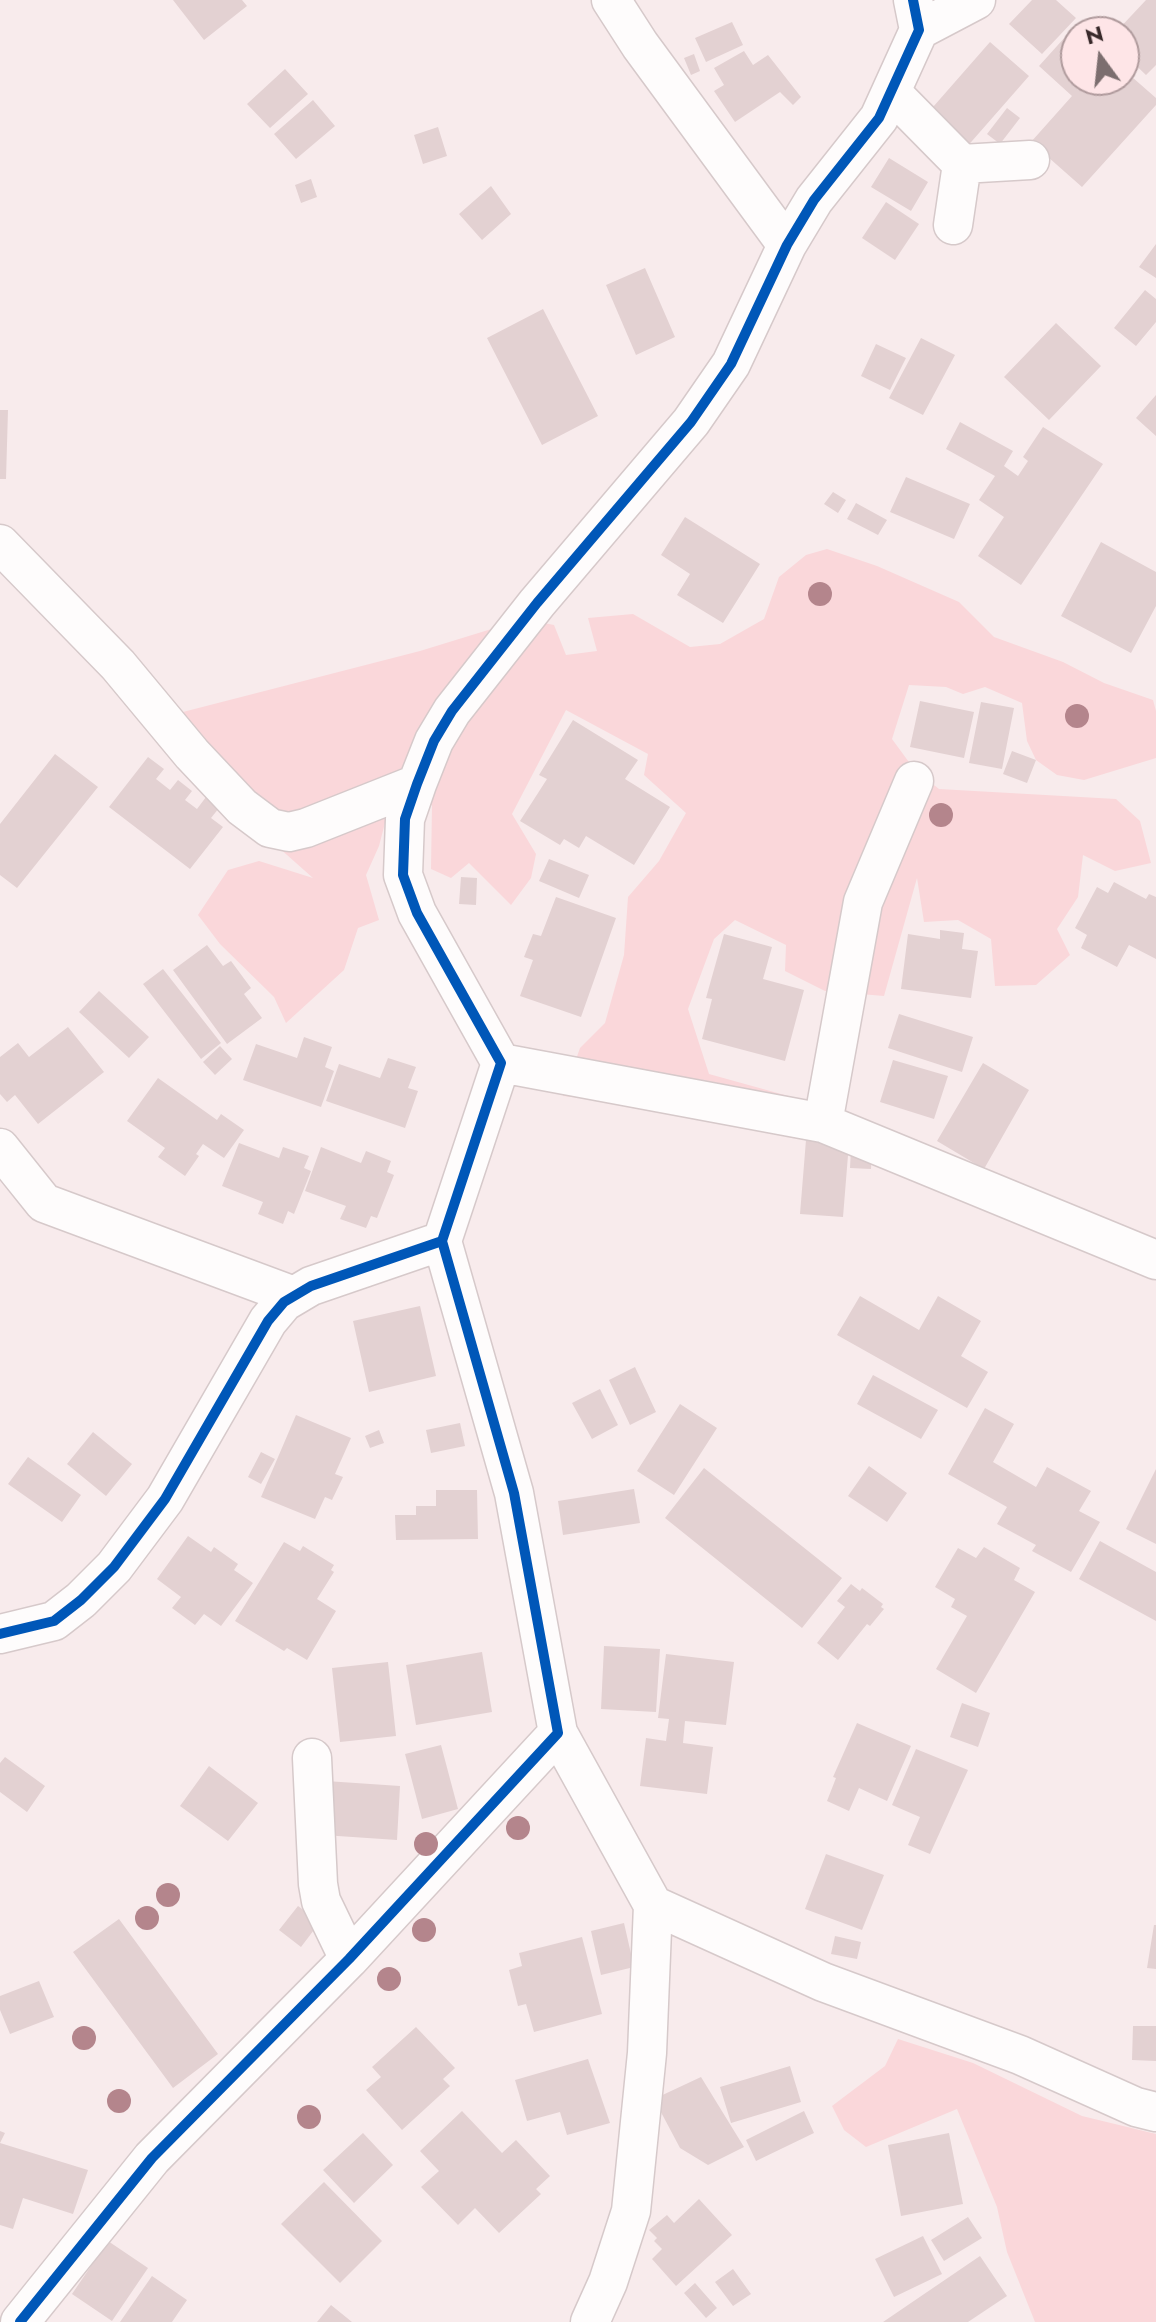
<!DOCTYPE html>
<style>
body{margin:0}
#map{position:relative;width:1156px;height:2322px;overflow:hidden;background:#f8ebec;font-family:Jost,sans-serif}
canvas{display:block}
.north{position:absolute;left:1060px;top:16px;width:80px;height:80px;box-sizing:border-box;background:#fee5e7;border:2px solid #af9a9c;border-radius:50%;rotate:345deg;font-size:22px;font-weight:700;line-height:32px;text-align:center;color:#392a2b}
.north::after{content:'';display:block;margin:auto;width:28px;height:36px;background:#7c6e6f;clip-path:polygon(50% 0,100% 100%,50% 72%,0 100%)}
</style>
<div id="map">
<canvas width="1156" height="2322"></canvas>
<div class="north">N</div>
</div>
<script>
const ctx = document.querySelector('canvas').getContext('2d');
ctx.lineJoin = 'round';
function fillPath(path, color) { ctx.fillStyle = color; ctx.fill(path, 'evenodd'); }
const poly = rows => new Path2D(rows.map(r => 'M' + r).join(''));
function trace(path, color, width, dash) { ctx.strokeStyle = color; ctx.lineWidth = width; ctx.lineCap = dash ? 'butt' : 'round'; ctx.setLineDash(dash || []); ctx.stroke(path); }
const green = poly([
 [827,549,877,566,959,602,994,637,1063,662,1104,683,1153,700,1156,711,1156,758,1084,780,1057,775,1036,760,1027,741,1022,703,985,687,963,694,946,687,909,685,892,739,914,769,939,789,1116,799,1140,821,1151,863,1115,871,1083,855,1078,897,1057,929,1070,955,1036,985,995,986,991,939,958,920,924,922,917,878,884,996,825,991,785,971,786,945,735,920,714,939,688,1009,709,1074,817,1104,664,1106,563,1096,580,1048,605,1023,624,955,628,897,659,861,686,813,644,775,648,754,566,710,512,814,536,854,531,878,511,905,469,863,451,878,431,869,432,805,386,819,379,846,366,875,379,920,358,928,344,970,286,1023,274,997,220,944,198,915,228,870,259,861,313,878,148,732,179,713,420,651,524,619,554,625,566,655,597,651,588,618,633,614,690,647,720,644,764,619,779,577,806,555],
 [898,2039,973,2063,1082,2116,1156,2134,1156,2322,1035,2322,1007,2252,997,2207,957,2109,866,2147,844,2130,832,2106,885,2066]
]);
const building = poly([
 [173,0,242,0,247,6,204,40],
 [1032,0,1056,0,1076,18,1042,54,1009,24],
 [1146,0,1156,0,1156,65,1146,75,1124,54,1124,32,1116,32],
 [732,22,743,45,706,62,695,38],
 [1075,26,1081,32,1076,32,1076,80,1124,80,1124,70,1156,98,1156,105,1082,187,1031,142,1072,96,1039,66],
 [990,42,1029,76,965,149,926,115],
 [744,51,753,65,768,55,801,97,793,105,780,92,735,122,714,91,724,85,714,68],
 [694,54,700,71,691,75,684,58],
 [285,69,308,94,270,128,247,104],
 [313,100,335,126,296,159,274,134],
 [1007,108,1020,118,1000,144,987,134],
 [438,127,447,156,423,164,414,135],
 [889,158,928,182,911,211,871,187],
 [311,179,317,197,301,203,295,185],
 [491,186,511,214,482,240,459,214],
 [886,202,919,224,895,260,862,238],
 [1156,244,1156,278,1139,267],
 [645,268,675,337,636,355,606,285],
 [1145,290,1156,299,1156,322,1136,346,1114,328],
 [543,309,598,416,542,445,487,338],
 [1056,323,1101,366,1049,420,1004,377],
 [921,338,955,355,923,415,889,398],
 [876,344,906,358,890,390,861,376],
 [1156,395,1156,436,1136,418],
 [0,410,8,410,6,479,0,479],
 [960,422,1013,451,1004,466,1018,476,1028,461,1023,457,1043,427,1103,464,1021,585,978,556,1004,517,979,500,995,476,946,449],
 [906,477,970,504,954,539,890,512],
 [833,492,846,500,838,513,824,504],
 [856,503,887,520,878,535,847,519],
 [685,517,760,564,723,623,677,595,690,574,661,555],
 [1101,542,1156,572,1156,606,1131,653,1061,616],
 [920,701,974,712,964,758,910,747],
 [981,702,1014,708,1002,769,969,763],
 [573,720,638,760,625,779,670,807,634,865,586,836,579,848,564,839,560,845,520,821,547,779,539,775],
 [1012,751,1036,760,1027,783,1003,774],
 [55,754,98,787,17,888,0,875,0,824],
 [148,757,164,769,156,779,170,790,178,780,192,791,185,800,197,809,206,797,219,808,211,818,223,827,190,869,109,807],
 [549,859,589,875,579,898,539,881],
 [461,877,477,878,476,905,459,904],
 [1114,882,1146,899,1149,894,1156,897,1156,959,1129,945,1117,967,1081,948,1087,935,1075,928,1097,887,1108,893],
 [556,897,616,918,581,1017,520,996,533,960,524,957,533,934,541,936],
 [940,930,964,933,962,949,978,951,971,998,901,989,908,934,940,939],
 [724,934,772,947,763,979,804,990,785,1061,702,1039,712,999,706,998],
 [207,945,223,966,231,961,251,988,244,994,262,1018,227,1044,173,970],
 [163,969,221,1043,201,1059,143,984],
 [99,991,149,1037,129,1058,79,1012],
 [899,1014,973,1037,962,1072,888,1048],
 [68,1027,104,1072,38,1124,15,1095,7,1102,0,1094,0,1057,18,1043,29,1057],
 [304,1037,332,1047,325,1067,334,1071,321,1107,243,1080,256,1044,297,1058],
 [220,1046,232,1059,215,1075,203,1062],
 [388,1058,416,1067,408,1088,418,1091,405,1128,326,1101,339,1064,380,1078],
 [893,1060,948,1076,934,1119,880,1102],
 [983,1063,1029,1090,984,1169,937,1141],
 [158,1078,217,1120,221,1114,244,1130,224,1158,203,1144,196,1154,199,1156,185,1176,158,1157,165,1148,127,1121],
 [806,1140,849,1143,843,1217,800,1214],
 [239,1143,279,1158,283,1147,309,1156,304,1168,311,1171,294,1214,288,1211,283,1224,258,1214,263,1202,222,1186],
 [321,1147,361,1163,366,1151,391,1161,387,1172,394,1175,377,1218,371,1216,366,1228,340,1219,346,1206,305,1191],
 [851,1149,872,1150,871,1169,850,1168],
 [860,1296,919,1330,938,1296,981,1321,961,1356,988,1372,967,1408,837,1335],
 [420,1306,436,1376,369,1392,353,1321],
 [635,1367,656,1412,630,1425,609,1380],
 [873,1375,938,1410,921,1439,857,1404],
 [600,1389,618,1425,592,1439,572,1403],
 [680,1404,717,1428,674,1495,637,1471],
 [985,1408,1014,1424,993,1462,1036,1487,1047,1467,1091,1491,1079,1511,1100,1522,1071,1572,1032,1551,1036,1545,997,1524,1007,1507,948,1474],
 [296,1415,351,1438,335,1474,343,1477,332,1500,325,1497,315,1519,261,1497],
 [460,1423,465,1446,431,1453,426,1430],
 [379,1430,384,1443,370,1448,365,1436],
 [93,1432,132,1464,106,1496,67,1464],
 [261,1452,275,1459,261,1484,248,1477],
 [28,1457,81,1495,62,1522,8,1484],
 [869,1466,907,1493,887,1522,848,1496],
 [704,1468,842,1578,802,1628,665,1518],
 [1156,1469,1156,1544,1126,1529],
 [634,1489,640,1523,563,1535,558,1501],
 [436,1490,477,1490,478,1539,396,1540,395,1515,416,1515,416,1506,436,1506],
 [188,1536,211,1552,214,1547,238,1564,234,1570,253,1583,221,1626,204,1614,195,1625,172,1608,181,1597,157,1579],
 [1100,1541,1156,1572,1156,1621,1079,1579],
 [284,1542,300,1551,303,1546,334,1565,331,1570,334,1572,317,1599,336,1611,307,1660,287,1648,284,1651,235,1621],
 [984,1547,1020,1568,1014,1580,1035,1592,976,1693,936,1669,967,1616,951,1607,955,1599,935,1587,958,1548,976,1558],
 [851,1584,860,1591,862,1588,883,1604,881,1607,884,1609,870,1626,867,1624,838,1660,817,1643,845,1607,837,1601],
 [604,1646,660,1649,656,1712,601,1709],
 [482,1652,492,1712,416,1725,406,1665],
 [666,1654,734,1662,726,1725,685,1721,683,1743,713,1747,707,1794,640,1786,646,1738,666,1741,669,1719,658,1718],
 [388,1662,396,1736,340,1742,332,1668],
 [962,1703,990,1713,978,1747,950,1737],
 [857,1723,911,1746,887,1801,859,1788,849,1811,827,1801,836,1778,833,1777],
 [441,1745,458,1809,422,1819,405,1754],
 [916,1749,968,1770,930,1854,908,1845,920,1817,892,1805],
 [5,1757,45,1786,27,1812,0,1792,0,1763],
 [209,1766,258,1803,228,1841,180,1806],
 [326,1781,400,1786,397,1840,323,1835],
 [826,1854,884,1875,862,1930,805,1909],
 [298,1906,320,1922,301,1947,279,1930],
 [119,1919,218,2054,173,2088,73,1952],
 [624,1923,634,1967,601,1975,591,1931],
 [1154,1925,1156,1925,1156,1969,1147,1968],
 [835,1936,861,1942,857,1959,831,1954],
 [582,1937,602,2014,534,2032,526,2004,518,2006,509,1970,522,1966,519,1953],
 [39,1981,54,2017,10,2034,0,2010,0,1996],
 [1133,2026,1156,2026,1156,2061,1132,2060],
 [416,2027,455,2068,443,2079,450,2086,402,2130,366,2090,381,2077,372,2067],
 [588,2059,610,2123,567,2135,560,2112,527,2121,515,2080],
 [790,2066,801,2102,731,2123,720,2087],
 [701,2077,744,2147,708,2165,680,2148,654,2099],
 [462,2111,502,2153,516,2140,550,2176,536,2189,541,2194,499,2233,475,2208,458,2225,421,2187,439,2171,420,2151],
 [804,2111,814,2133,756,2161,746,2140],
 [0,2131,5,2133,0,2143,88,2170,73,2214,23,2198,13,2229,0,2225],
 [363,2133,393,2165,354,2203,323,2170],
 [949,2133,963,2204,901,2216,888,2145],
 [324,2182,382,2241,340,2283,281,2224],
 [699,2199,732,2235,676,2286,652,2259,662,2249,654,2241,657,2238,649,2230,667,2215,674,2223],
 [968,2217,982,2238,944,2261,931,2240],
 [923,2236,942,2274,894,2297,875,2259],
 [108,2241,148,2268,112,2321,72,2294],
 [980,2256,1007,2296,968,2322,883,2322],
 [733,2269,751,2294,733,2306,715,2282],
 [152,2276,187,2300,172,2322,120,2322],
 [695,2283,717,2308,706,2318,684,2293],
 [331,2305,352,2322,317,2322]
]);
const minor = poly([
 [611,0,640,45,787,245],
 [919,30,976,0],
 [891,92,962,164,953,225],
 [962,164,1030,160],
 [0,544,118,665,192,754,242,807,270,828,289,832,306,828,417,784],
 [501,1063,823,1123,1156,1260],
 [823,1123,863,902,914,781],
 [0,1148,44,1203,294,1296],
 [0,1634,54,1621,81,1600,114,1567,165,1499,268,1321,284,1302,311,1286,442,1241,501,1063,417,913,403,875,405,819,417,784,434,741,452,711,537,603,691,422,731,364,787,245,814,200,879,118,919,30,913,0],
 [558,1733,653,1905,823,1982,1020,2055,1136,2107,1156,2112],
 [312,1758,318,1884,321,1901,349,1959],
 [20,2322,152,2158,349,1959,558,1733,514,1493,442,1241],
 [590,2322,608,2282,631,2211,647,2053,653,1905]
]);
const cycleway = poly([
 [0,1634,54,1621,81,1600,114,1567,165,1499,268,1321,284,1302,311,1286,442,1241,501,1063,417,913,403,875,405,819,417,784,434,741,452,711,537,603,691,422,731,364,787,245,814,200,879,118,919,30,913,0],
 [20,2322,152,2158,349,1959,558,1733,514,1493,442,1241]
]);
const trees = [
 [820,594],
 [1077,716],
 [941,815],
 [518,1828],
 [426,1844],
 [168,1895],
 [147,1918],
 [424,1930],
 [389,1979],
 [84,2038],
 [119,2101],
 [309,2117]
];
fillPath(green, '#fad7da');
fillPath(building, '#e3d1d2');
trace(minor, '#d6c9ca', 41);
trace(minor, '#fefcfc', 38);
trace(cycleway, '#0057b8', 10);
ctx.fillStyle = '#b4858c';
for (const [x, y] of trees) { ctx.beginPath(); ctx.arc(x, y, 12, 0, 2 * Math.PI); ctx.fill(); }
</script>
